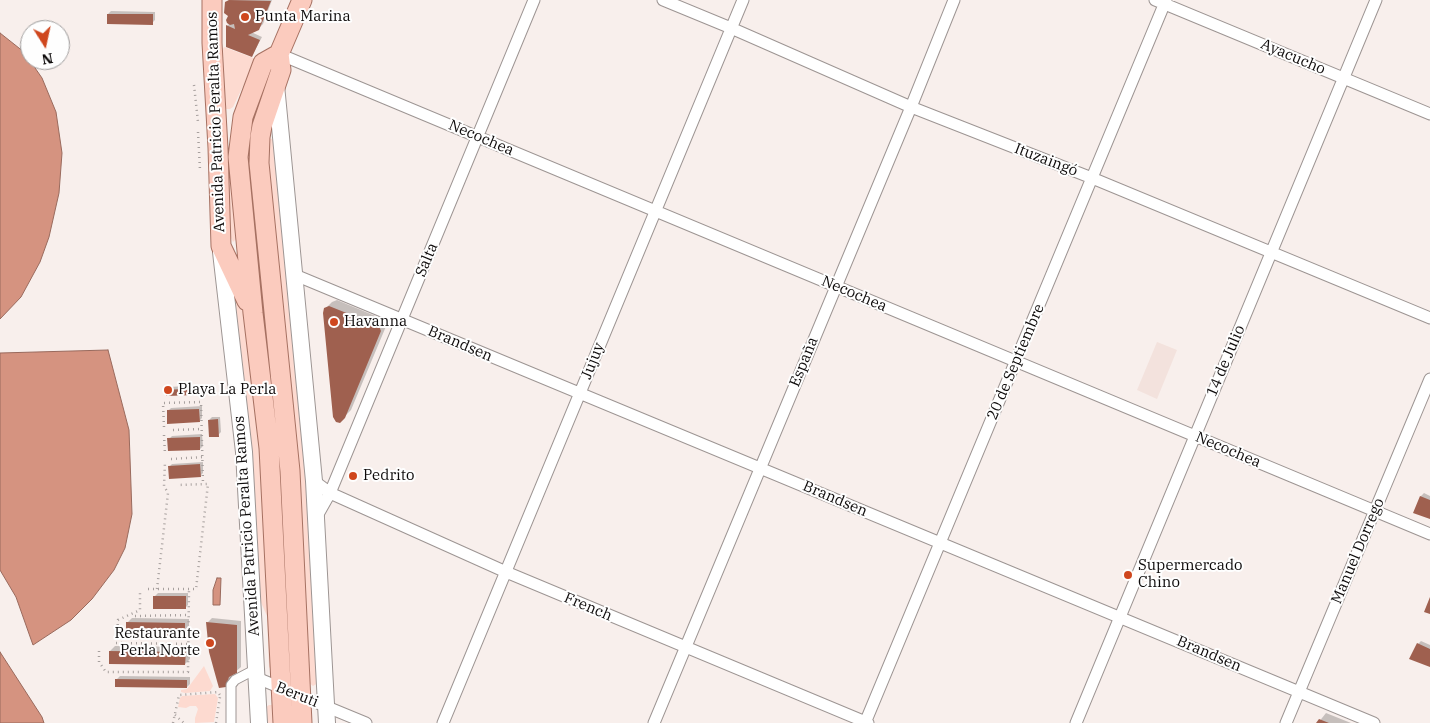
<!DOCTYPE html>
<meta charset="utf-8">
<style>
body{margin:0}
#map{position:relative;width:1430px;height:723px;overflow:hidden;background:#f8efec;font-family:"IBM Plex Serif",serif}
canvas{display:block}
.north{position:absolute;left:20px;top:20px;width:50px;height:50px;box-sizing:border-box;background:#fefefe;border:1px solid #9e9c9c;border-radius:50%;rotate:170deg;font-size:14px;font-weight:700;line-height:20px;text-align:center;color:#0d0a0a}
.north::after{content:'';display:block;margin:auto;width:18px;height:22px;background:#cf471e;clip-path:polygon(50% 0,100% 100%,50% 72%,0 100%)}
</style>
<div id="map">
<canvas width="1430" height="723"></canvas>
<div class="north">N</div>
</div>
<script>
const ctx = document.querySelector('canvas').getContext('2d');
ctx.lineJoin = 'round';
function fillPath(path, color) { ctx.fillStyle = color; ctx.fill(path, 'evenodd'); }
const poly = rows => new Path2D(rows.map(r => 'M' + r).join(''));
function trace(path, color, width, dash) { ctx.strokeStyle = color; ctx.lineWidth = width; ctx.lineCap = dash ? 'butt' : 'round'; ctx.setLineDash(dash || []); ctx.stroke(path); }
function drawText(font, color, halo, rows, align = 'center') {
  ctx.font = font + ' "IBM Plex Serif",serif'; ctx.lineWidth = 4; ctx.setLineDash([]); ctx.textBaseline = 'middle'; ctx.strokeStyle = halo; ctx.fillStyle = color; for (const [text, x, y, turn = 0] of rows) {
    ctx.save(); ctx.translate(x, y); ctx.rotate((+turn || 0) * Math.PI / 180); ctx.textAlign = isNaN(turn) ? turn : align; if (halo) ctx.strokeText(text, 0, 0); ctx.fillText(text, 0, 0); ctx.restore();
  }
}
const built = poly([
 [1157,342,1177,350,1157,399,1137,390]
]);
const green = poly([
 [224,47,256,59,233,107,230,109,226,109,224,105,223,49],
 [267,138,273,139,309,486,318,683,313,686,308,682,266,163],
 [249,147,251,148,281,447,290,677,289,677,248,202,247,149],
 [229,155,237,238,233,242,228,231,226,194],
 [235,296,238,297,246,314,262,451,271,669,269,667,267,616,259,598,233,297],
 [204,666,213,686,210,691,185,693,181,692,181,690,187,689],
 [215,694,218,698,214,722,195,723,195,718,198,709,196,706,190,706,186,708,178,707,180,698,182,696],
 [269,705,273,705,276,723,266,723,266,707]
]);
const water = poly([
 [0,33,24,52,42,78,56,112,62,153,59,193,49,237,40,262,21,297,0,319,0,33],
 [108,350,129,430,132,514,125,548,114,570,92,599,71,620,33,645,16,597,0,570,0,353,108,350],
 [217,578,221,578,220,605,213,605,213,590,217,578],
 [0,652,42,717,44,723,0,723,0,652]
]);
const shadow = poly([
 [229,0,272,0,263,24,258,29,251,32,262,37,252,56,227,26,230,23,230,15,226,3],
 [111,11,155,12,155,20,152,23,108,14],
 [337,300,385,320,387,324,351,410,340,421,325,309,332,302],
 [201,385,201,390,198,393,167,390,170,387],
 [202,406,202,418,199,421,168,411,171,408],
 [212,417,220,417,221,432,218,435,209,420],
 [202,434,203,446,200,449,169,439,172,436],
 [203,462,203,473,200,476,169,467,172,464],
 [1424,493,1430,496,1430,518,1415,512,1421,496],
 [158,593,188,593,188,605,185,608,155,596],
 [132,618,189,619,189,630,184,635,128,622],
 [212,618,241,621,241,667,233,674,230,680,225,686,207,623],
 [1421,641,1430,645,1430,666,1418,644],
 [115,646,190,647,190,659,185,664,110,651],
 [120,676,190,677,190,684,187,687,117,679],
 [1326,713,1351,723,1318,723]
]);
const building = poly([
 [229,0,271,1,259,30,248,35,260,40,252,57,226,47,226,25,235,29,234,24,230,25,227,23,226,20,228,16,224,13,225,2],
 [107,14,153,14,153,25,107,24],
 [329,306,379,326,381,331,345,418,340,423,336,422,333,417,323,313,324,308],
 [198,388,198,395,166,396,166,390],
 [199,409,200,422,167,424,167,410],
 [218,419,219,437,209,437,208,420],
 [200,437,200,450,168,451,167,438],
 [200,464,201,477,169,479,168,466],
 [1420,496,1430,500,1430,519,1413,513],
 [153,596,186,596,186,609,153,609],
 [1430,597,1430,614,1424,612],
 [126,622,185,623,185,636,126,635],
 [206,622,237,625,237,673,229,677,226,687,219,688,217,681,209,652],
 [1417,643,1430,649,1430,667,1409,659],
 [109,651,186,652,185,665,109,664],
 [115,679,187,680,187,688,115,687],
 [1319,719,1329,723,1316,723]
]);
const path = poly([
 [194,85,198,122],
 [198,132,200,170],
 [164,427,163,403,201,402,203,484],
 [173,430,202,429],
 [164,435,165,454],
 [171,459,203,457],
 [148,589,196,589,208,484,177,485],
 [157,589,168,493,164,486,165,462],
 [135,616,188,615],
 [117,635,118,620,140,610,140,590],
 [116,643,188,644],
 [99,651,99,662,106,672,188,672,189,589],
 [175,715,184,723],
 [173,723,179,695,218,692,220,695],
 [216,723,220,697]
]);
const pedestrian = poly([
 [231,723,231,685,235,680,256,669]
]);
const minor = poly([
 [663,0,731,28,911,107,1092,178,1430,318],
 [1155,0,1430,114],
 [279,54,1430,534],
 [295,275,1374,723],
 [314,481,330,493,506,572,868,723],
 [317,516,330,493,534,0],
 [257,678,366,723],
 [443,723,743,0],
 [654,723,911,107,954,0],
 [865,723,1166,0],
 [1076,723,1376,0],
 [1286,723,1430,379]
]);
const secondary = poly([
 [276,85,314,481,327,723],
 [221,252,244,452,259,723]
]);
const primary = poly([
 [212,0,212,43,218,148,221,246,247,301],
 [279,54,263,63,243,117,238,157,253,313,269,448,283,723],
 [279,54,281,70,262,126,260,137,259,163,290,471,302,723],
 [279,54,302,0]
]);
const markers = [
 [245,17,5,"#cf471e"],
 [334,322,5,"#cf471e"],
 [168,390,5,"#cf471e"],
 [353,476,5,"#cf471e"],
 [1128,575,5,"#cf471e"],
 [210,643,5,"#cf471e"]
];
const poiNames = [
 ["Punta Marina",255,17],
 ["Havanna",344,322],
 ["Playa La Perla",178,390],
 ["Pedrito",363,476],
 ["Supermercado",1138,566],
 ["Chino",1138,583],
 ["Restaurante",200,634,"right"],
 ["Perla Norte",200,651,"right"]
];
const streetNames = [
 ["Ayacucho",1293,57,23],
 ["Avenida Patricio Peralta Ramos",216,122,-92],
 ["Necochea",481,138,23],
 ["Ituzaingó",1046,160,21],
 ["Salta",427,260,-67],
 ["Necochea",854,294,23],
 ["Brandsen",460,344,23],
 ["Jujuy",593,361,-68],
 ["14 de Julio",1226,361,-67],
 ["España",804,362,-68],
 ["20 de Septiembre",1016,362,-67],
 ["Necochea",1228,450,23],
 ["Brandsen",835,499,23],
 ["Avenida Patricio Peralta Ramos",247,526,-94],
 ["Manuel Dorrego",1358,551,-67],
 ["French",588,607,23],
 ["Brandsen",1209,654,23],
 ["Beruti",297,695,22]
];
fillPath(built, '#f3e2dd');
fillPath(green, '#fddad0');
fillPath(water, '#d59380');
trace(water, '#996a5d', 1);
fillPath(shadow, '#0003');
fillPath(building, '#9f604f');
trace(pedestrian, '#9d9593', 11);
trace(minor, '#9d9593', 13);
trace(secondary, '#9d9593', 18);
trace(primary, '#a67162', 21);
trace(path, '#a7a09e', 2.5, [1, 4]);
trace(pedestrian, '#fff', 9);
trace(minor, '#fff', 11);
trace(secondary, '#fff', 16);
trace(primary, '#fbcbbe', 19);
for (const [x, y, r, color] of markers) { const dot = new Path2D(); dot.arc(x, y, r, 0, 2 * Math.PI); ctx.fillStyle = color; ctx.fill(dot); trace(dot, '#fefefe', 2); }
drawText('15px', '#0d0a0a', '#fefefe', poiNames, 'left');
drawText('15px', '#0d0a0a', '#fefefe', streetNames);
</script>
